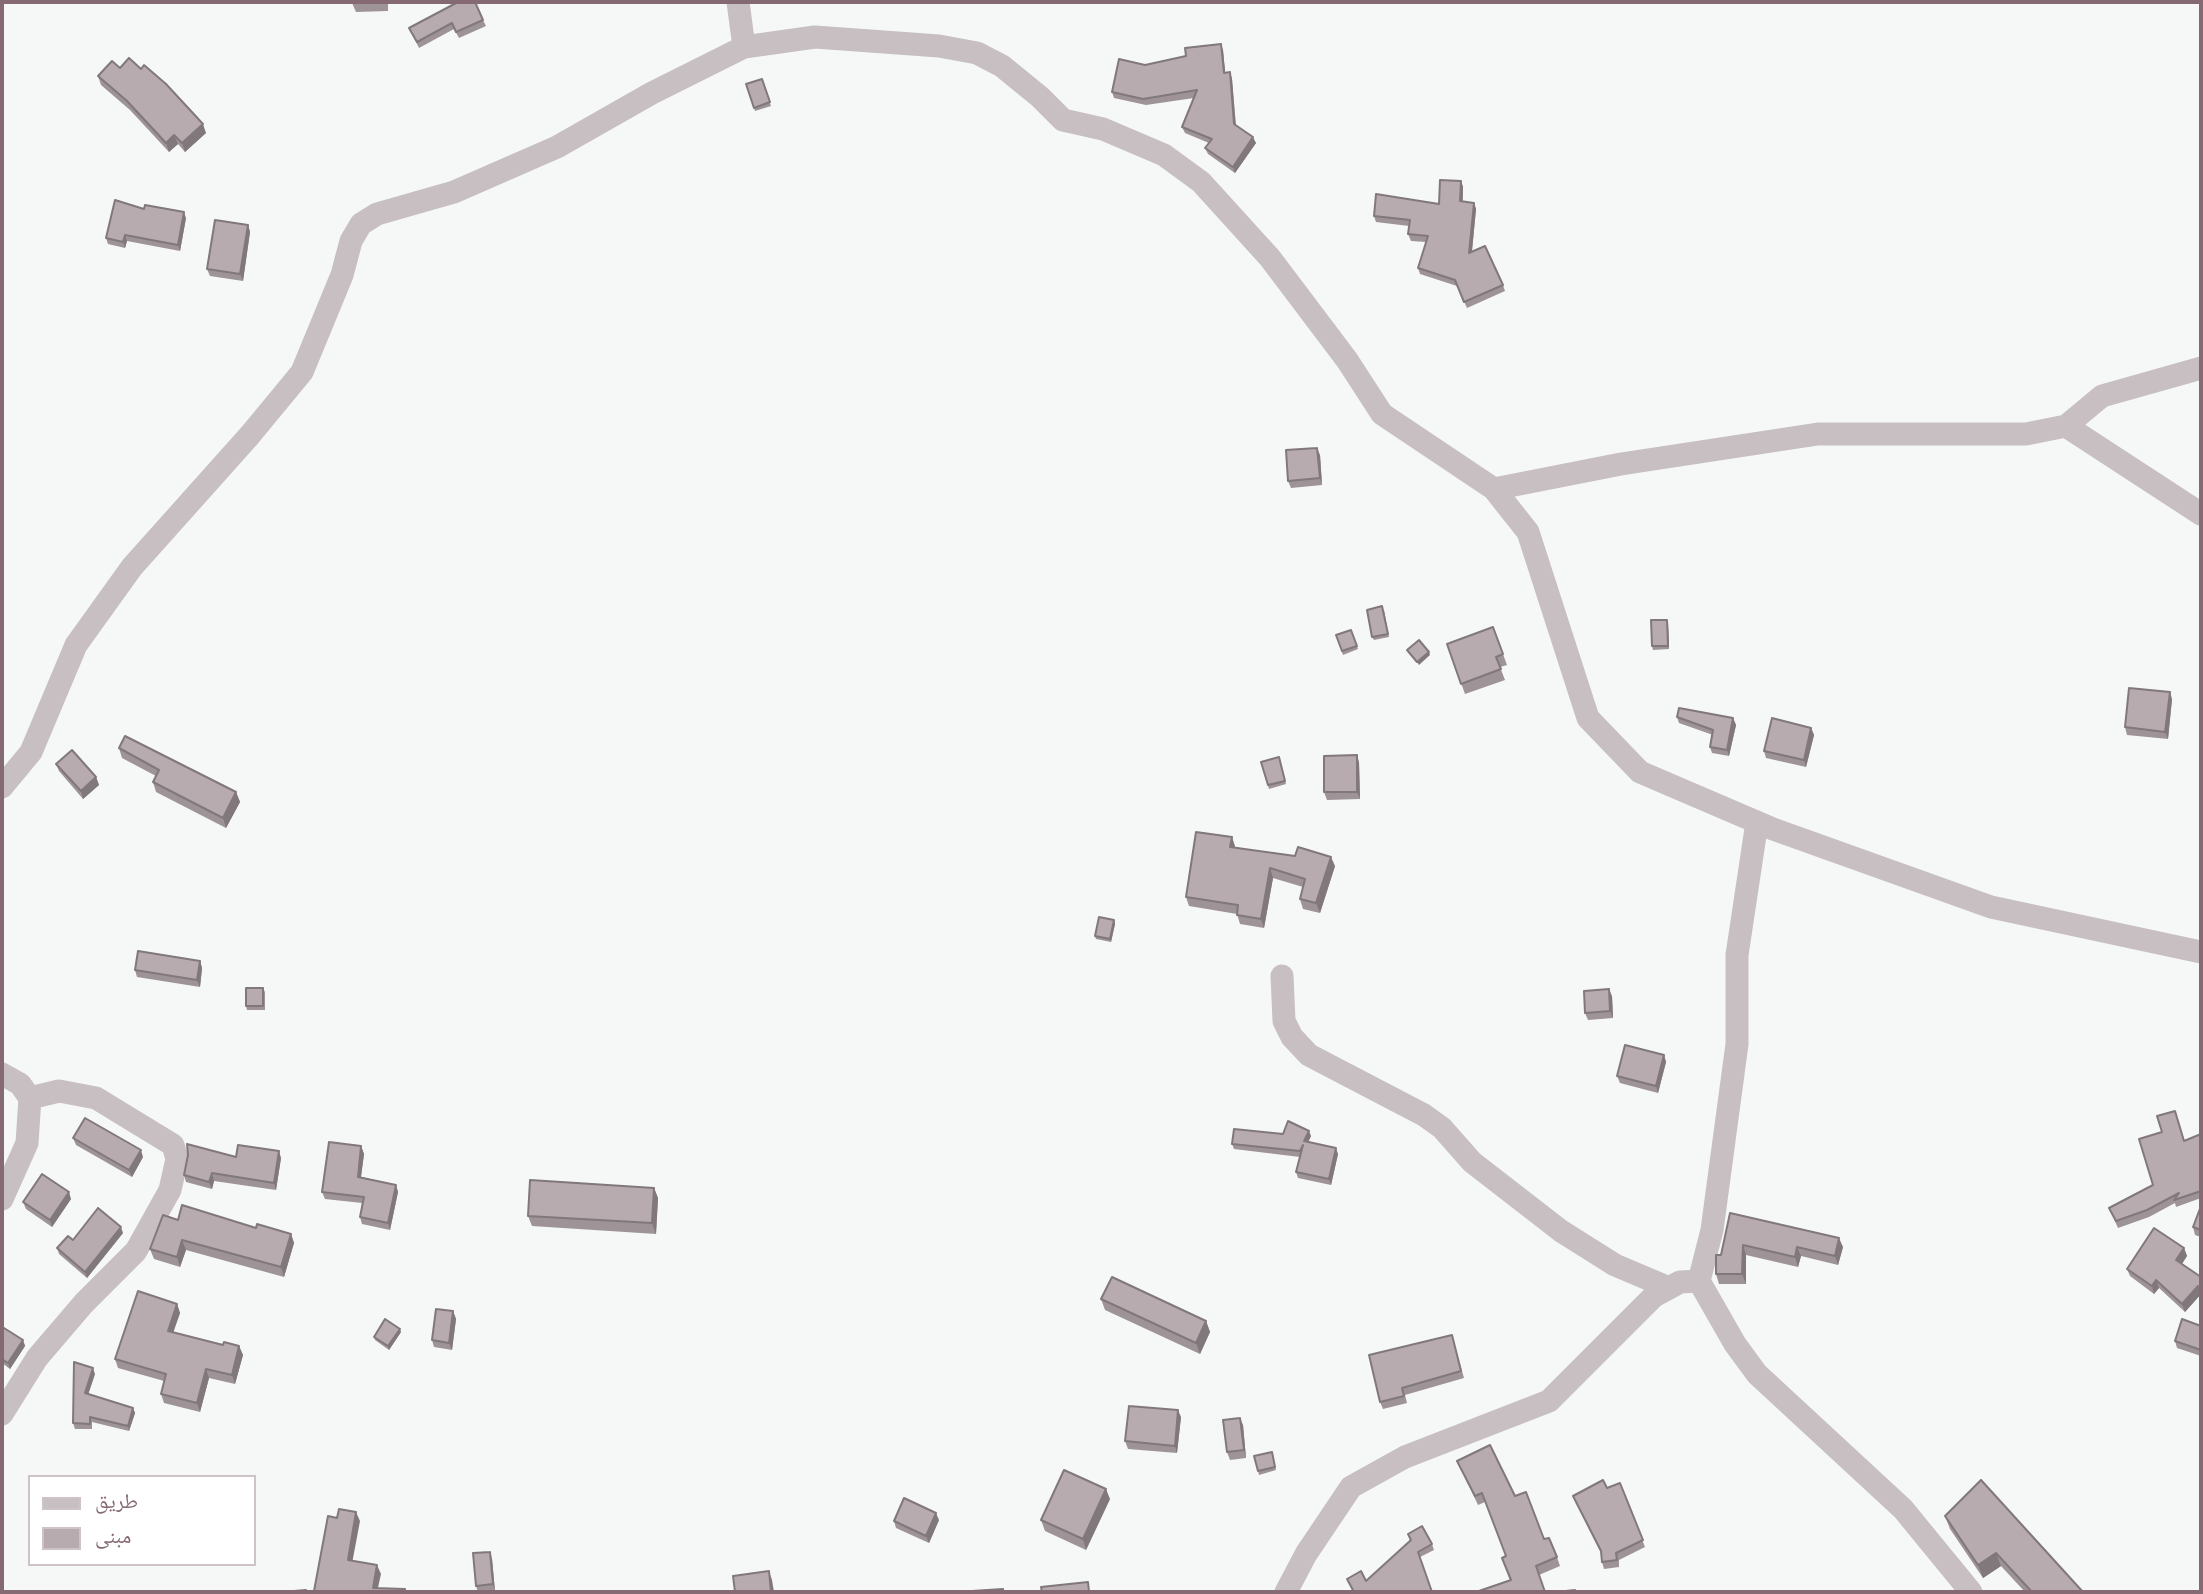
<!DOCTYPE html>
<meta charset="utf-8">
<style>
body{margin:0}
#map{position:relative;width:2203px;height:1594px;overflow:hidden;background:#f6f8f8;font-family:"Exo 2","Noto Naskh Arabic",sans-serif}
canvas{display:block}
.frame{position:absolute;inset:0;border:4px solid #856973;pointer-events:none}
.legend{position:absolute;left:28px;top:1475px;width:228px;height:91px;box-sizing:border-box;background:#fff;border:2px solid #cec3c7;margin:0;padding:9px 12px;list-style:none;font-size:21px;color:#856973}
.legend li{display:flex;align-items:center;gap:14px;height:35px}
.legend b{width:35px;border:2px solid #cec3c7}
</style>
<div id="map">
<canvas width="2203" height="1594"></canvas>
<div class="frame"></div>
<ul class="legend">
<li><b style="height:9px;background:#c7bfc2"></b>طريق</li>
<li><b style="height:19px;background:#b8abb0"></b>مبنى</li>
</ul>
</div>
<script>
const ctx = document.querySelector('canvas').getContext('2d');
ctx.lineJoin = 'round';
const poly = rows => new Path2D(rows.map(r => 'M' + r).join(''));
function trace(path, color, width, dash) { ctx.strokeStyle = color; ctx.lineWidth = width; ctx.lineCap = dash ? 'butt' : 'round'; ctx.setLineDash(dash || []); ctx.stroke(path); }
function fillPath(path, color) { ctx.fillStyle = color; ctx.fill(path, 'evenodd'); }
const minor = poly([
 [738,2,744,47],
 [2066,426,2201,514],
 [1494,489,1621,464,1818,434,2026,434,2066,426,2102,396,2201,368],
 [2,787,31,752,76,645,132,567,250,435,302,372,342,275,351,241,361,224,377,214,454,192,557,147,652,93,744,47,815,37,939,46,977,53,1002,66,1040,97,1063,120,1103,129,1164,155,1201,182,1270,258,1347,360,1382,414,1494,489,1528,532,1588,718,1640,772,1773,829,1991,907,2201,952],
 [1282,976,1284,1021,1292,1037,1309,1055,1424,1115,1442,1128,1472,1162,1561,1231,1615,1265,1667,1287],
 [2,1074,20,1084,30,1098,27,1143,2,1199],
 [1699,1281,1735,1344,1757,1374,1903,1509,1971,1592],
 [2,1414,37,1358,84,1303,136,1251,170,1190,177,1159,173,1145,96,1098,59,1091,30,1098],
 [1286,1592,1306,1554,1351,1487,1405,1457,1549,1401,1654,1296,1680,1282,1699,1281,1712,1230,1737,1044,1737,955,1757,822]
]);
const wall = poly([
 [388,2,388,11,356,12,352,3],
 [483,20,486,26,459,38,454,29,419,48,409,28],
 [1223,50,1225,73,1230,72,1232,79,1236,125,1256,143,1235,173,1208,154,1205,148,1209,143,1185,133,1182,127,1194,98,1146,105,1114,98,1112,92,1145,65],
 [120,68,141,69,206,133,185,152,178,144,169,152,130,110,101,85,98,76],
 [762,79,771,106,755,111,746,84],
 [1461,181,1463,187,1463,202,1474,203,1476,209,1472,252,1503,285,1505,291,1467,308,1457,286,1420,274,1418,268,1426,242,1411,241,1408,234,1409,226,1376,222,1374,216,1439,204],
 [144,209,186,218,180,251,127,241,125,248,108,244,106,238],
 [248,225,250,232,243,281,210,276,207,269],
 [1320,455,1322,485,1291,488,1288,481],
 [1384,610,1389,637,1374,640,1372,637],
 [1667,620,1668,623,1669,649,1653,650,1652,646],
 [1493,627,1507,665,1500,667,1505,680,1465,694,1447,644],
 [1351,630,1358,649,1343,655,1336,635],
 [2172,699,2168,739,2127,735,2125,727],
 [1677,717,1733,718,1736,725,1729,756,1712,753,1710,747,1713,735,1679,723],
 [1811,728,1814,735,1806,767,1766,758,1764,751],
 [119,748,236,792,240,802,226,828,156,792,153,782,156,776,122,758],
 [1279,757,1286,784,1269,789,1261,762],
 [1359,762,1360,799,1327,800,1324,792],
 [56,764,96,777,99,785,83,799,59,771],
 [1235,846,1235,847,1335,866,1320,913,1303,909,1300,899,1303,887,1273,878,1264,928,1240,924,1237,914,1189,906,1186,897],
 [1114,920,1115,924,1111,942,1096,939,1095,936],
 [200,961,202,968,200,987,137,977,135,970],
 [263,988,265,992,265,1010,247,1010,246,1006],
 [1612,996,1613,1018,1588,1020,1585,1013],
 [1664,1055,1666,1062,1658,1093,1620,1083,1617,1076],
 [2201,1134,2201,1198,2176,1207,2175,1203,2149,1217,2118,1228,2109,1208,2153,1185,2184,1141],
 [1311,1136,1308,1142,1338,1154,1331,1185,1298,1178,1296,1172,1300,1157,1234,1149,1232,1144],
 [73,1138,143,1157,132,1177,76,1145],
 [361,1146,364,1154,361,1177,396,1185,398,1192,390,1230,362,1224,360,1217,362,1203,325,1199,322,1192],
 [236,1157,281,1158,276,1190,214,1181,212,1189,186,1182,184,1175],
 [654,1188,658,1198,656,1234,532,1226,528,1216],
 [71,1199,52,1227,26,1209,23,1202],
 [2201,1206,2201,1237,2195,1235,2193,1227],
 [1730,1213,1843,1247,1838,1265,1801,1256,1798,1267,1746,1255,1746,1284,1719,1284,1716,1274],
 [178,1220,256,1228,291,1234,294,1243,284,1277,186,1250,180,1267,154,1259,150,1249],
 [123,1233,87,1278,59,1254,57,1248,73,1240],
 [2184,1248,2187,1256,2182,1264,2201,1277,2201,1294,2185,1312,2159,1288,2154,1294,2130,1276,2127,1269],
 [1101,1299,1206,1321,1210,1332,1200,1354,1105,1310],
 [177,1304,180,1313,173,1332,223,1345,239,1346,243,1355,235,1384,209,1378,200,1412,164,1403,161,1394,164,1381,118,1368,115,1359],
 [453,1311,456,1319,452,1350,434,1347,432,1340],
 [2201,1326,2201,1356,2177,1348,2175,1341],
 [2,1331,23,1340,25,1346,10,1369,2,1363],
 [401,1332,389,1350,375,1340,374,1337],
 [1454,1342,1464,1378,1405,1395,1407,1403,1383,1409,1380,1402],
 [95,1374,88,1394,133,1408,135,1413,129,1431,92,1422,92,1429,75,1429,73,1423],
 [1181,1417,1177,1453,1128,1449,1125,1441],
 [1243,1425,1246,1458,1230,1460,1227,1452],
 [1273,1455,1276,1470,1259,1475,1254,1456],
 [1457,1461,1515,1496,1557,1557,1560,1566,1539,1575,1510,1580,1502,1558,1506,1556,1485,1502,1478,1505],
 [1620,1483,1645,1547,1619,1560,1619,1567,1604,1569,1602,1562,1601,1553,1573,1496,1607,1488],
 [1110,1499,1086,1550,1045,1531,1041,1520],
 [1945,1516,2083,1592,2025,1592,2001,1566,1983,1578,1950,1529],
 [939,1520,929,1543,896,1528,894,1521],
 [1408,1534,1432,1544,1434,1550,1420,1557,1432,1592,1353,1592,1347,1579,1366,1581,1410,1541],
 [492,1559,495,1591,478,1592,476,1586]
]);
const shadedWall = poly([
 [1221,44,1223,50,1226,80,1224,73],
 [1230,72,1232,79,1236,130,1234,124],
 [203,124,206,133,185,152,182,143],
 [174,135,178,144,169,152,166,143],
 [1253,137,1256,143,1235,173,1233,167],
 [1461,181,1463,187,1462,208,1460,201],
 [1474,203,1476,209,1471,260,1469,253],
 [184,212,186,218,180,251,178,245],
 [248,225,250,232,243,281,240,274],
 [125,235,127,241,125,248,123,242],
 [1317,448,1320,455,1322,485,1320,478],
 [1667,620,1668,623,1669,649,1668,646],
 [1429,652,1430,655,1419,665,1417,662],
 [2170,692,2172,699,2168,739,2165,732],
 [1733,718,1736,725,1729,756,1727,750],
 [1811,728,1814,735,1806,767,1804,760],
 [1357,755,1359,762,1360,799,1357,792],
 [96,777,99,785,83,799,81,791],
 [236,792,240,802,226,828,223,818],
 [1232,837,1235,846,1234,856,1230,847],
 [1331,857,1335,866,1320,913,1316,903],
 [1270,868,1273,878,1264,928,1261,919],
 [1114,920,1115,924,1111,942,1110,939],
 [200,961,202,968,200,987,197,980],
 [1609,989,1612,996,1613,1018,1610,1011],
 [1664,1055,1666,1062,1658,1093,1656,1086],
 [1309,1131,1311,1136,1306,1147,1304,1141],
 [361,1146,364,1154,360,1184,358,1177],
 [1336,1148,1338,1154,1331,1185,1329,1179],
 [141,1150,143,1157,132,1177,129,1170],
 [279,1151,281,1158,276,1190,274,1183],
 [212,1173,214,1181,212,1189,209,1182],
 [396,1185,398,1192,390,1230,388,1223],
 [654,1188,658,1198,656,1234,652,1223],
 [69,1192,71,1199,52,1227,50,1220],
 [121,1227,123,1233,87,1278,85,1272],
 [291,1234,294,1243,284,1277,281,1267],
 [1839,1238,1843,1247,1838,1265,1835,1256],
 [182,1240,186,1250,180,1267,177,1257],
 [1743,1245,1746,1255,1746,1284,1742,1274],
 [1797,1247,1801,1256,1798,1267,1795,1257],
 [2184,1248,2187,1256,2179,1268,2176,1260],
 [2156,1280,2159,1288,2154,1294,2152,1286],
 [2198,1286,2201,1294,2185,1312,2182,1304],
 [177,1304,180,1313,171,1339,168,1331],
 [453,1311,456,1319,452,1350,449,1343],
 [1206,1321,1210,1332,1200,1354,1196,1343],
 [400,1329,401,1332,389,1350,388,1346],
 [23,1340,25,1346,10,1369,8,1363],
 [239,1346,243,1355,235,1384,232,1375],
 [93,1368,95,1374,87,1398,85,1393],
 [206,1369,209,1378,200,1412,197,1403],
 [133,1408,135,1413,129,1431,128,1426],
 [1178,1410,1181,1417,1177,1453,1175,1446],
 [1240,1418,1243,1425,1246,1458,1244,1450],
 [1106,1489,1110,1499,1086,1550,1083,1539],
 [356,1512,360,1521,351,1569,348,1560],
 [936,1513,939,1520,929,1543,926,1536],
 [490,1552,492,1559,495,1591,493,1584],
 [1996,1553,2001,1566,1983,1578,1978,1565],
 [377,1565,381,1574,377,1592,373,1588],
 [769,1571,772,1580,774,1592,771,1592]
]);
const building = poly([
 [352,2,385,2,352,3,352,2],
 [458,2,475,2,483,20,456,32,452,23,417,42,409,28,458,2],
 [1221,44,1224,73,1230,72,1234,124,1253,137,1233,167,1205,148,1212,139,1182,127,1197,90,1143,99,1112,92,1119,59,1145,65,1186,56,1185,48,1221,44],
 [129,58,141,69,144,65,166,84,203,124,182,143,174,135,166,143,127,101,98,76,112,61,120,68,129,58],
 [762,79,770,102,754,108,746,84,762,79],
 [1440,180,1461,181,1460,201,1474,203,1469,253,1485,246,1503,285,1464,302,1455,280,1418,268,1428,236,1408,234,1410,220,1374,216,1376,194,1439,204,1440,180],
 [115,200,144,209,145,205,184,212,178,245,125,235,123,242,106,238,115,200],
 [215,220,248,225,240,274,207,269,215,220],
 [1317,448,1320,478,1288,481,1286,450,1317,448],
 [1382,606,1388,634,1372,637,1367,610,1382,606],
 [1651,620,1667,620,1668,646,1652,646,1651,620],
 [1493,627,1503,654,1496,657,1501,669,1461,684,1447,644,1493,627],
 [1351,630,1357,646,1342,651,1336,635,1351,630],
 [1419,640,1429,652,1417,662,1407,650,1419,640],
 [2129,688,2170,692,2165,732,2125,727,2129,688],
 [1679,708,1733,718,1727,750,1710,747,1713,730,1677,717,1679,708],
 [1772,718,1811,728,1804,760,1764,751,1772,718],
 [125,736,236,792,223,818,153,782,159,770,119,748,125,736],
 [72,750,96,777,81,791,56,764,72,750],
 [1357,755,1357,792,1324,792,1324,756,1357,755],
 [1279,757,1285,781,1268,785,1261,762,1279,757],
 [1196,832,1232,837,1230,847,1295,856,1298,847,1331,857,1316,903,1300,899,1305,879,1270,868,1261,919,1237,915,1238,905,1186,897,1196,832],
 [1099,917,1114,920,1110,939,1095,936,1099,917],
 [138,951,200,961,197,980,135,970,138,951],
 [246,988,263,988,263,1006,246,1006,246,988],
 [1609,989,1610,1011,1585,1013,1584,991,1609,989],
 [1625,1045,1664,1055,1656,1086,1617,1076,1625,1045],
 [2175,1111,2184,1141,2201,1134,2201,1191,2174,1200,2179,1193,2147,1210,2116,1221,2109,1208,2153,1185,2139,1139,2162,1132,2157,1116,2175,1111],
 [85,1118,141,1150,129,1170,73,1138,85,1118],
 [1288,1121,1309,1131,1304,1141,1336,1148,1329,1179,1296,1172,1303,1145,1300,1151,1232,1144,1234,1129,1283,1134,1288,1121],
 [329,1142,361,1146,358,1177,396,1185,388,1223,360,1217,364,1197,322,1192,329,1142],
 [187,1144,236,1157,238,1145,279,1151,274,1183,212,1173,209,1182,184,1175,188,1155,187,1144],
 [42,1174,69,1192,50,1220,23,1202,42,1174],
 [530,1180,654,1188,652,1223,528,1216,530,1180],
 [182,1205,256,1228,257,1224,291,1234,281,1267,182,1240,177,1257,150,1249,163,1215,178,1220,182,1205],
 [2201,1206,2201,1230,2193,1227,2201,1206],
 [98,1208,121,1227,85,1272,57,1248,68,1236,73,1240,98,1208],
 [1730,1213,1839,1238,1835,1256,1797,1247,1795,1257,1743,1245,1742,1274,1716,1274,1716,1255,1721,1255,1730,1213],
 [2154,1228,2184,1248,2176,1260,2201,1277,2201,1288,2198,1286,2182,1304,2156,1280,2152,1286,2127,1269,2154,1228],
 [1112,1277,1206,1321,1196,1343,1101,1299,1112,1277],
 [138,1291,177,1304,168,1331,223,1345,224,1342,239,1346,232,1375,206,1369,197,1403,161,1394,166,1374,115,1359,138,1291],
 [436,1309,453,1311,449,1343,432,1340,436,1309],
 [385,1319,400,1329,388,1346,374,1337,385,1319],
 [2182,1319,2201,1326,2201,1350,2175,1341,2182,1319],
 [4,1328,23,1340,8,1363,2,1359,2,1331,4,1328],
 [1452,1335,1461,1371,1402,1388,1404,1396,1380,1402,1369,1355,1452,1335],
 [74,1362,93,1368,85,1393,133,1408,128,1426,90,1417,90,1424,73,1423,74,1362],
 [1129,1406,1178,1410,1175,1446,1125,1441,1129,1406],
 [1240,1418,1244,1450,1227,1452,1223,1420,1240,1418],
 [1490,1445,1515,1496,1526,1492,1544,1539,1549,1538,1557,1557,1536,1566,1545,1592,1476,1592,1511,1580,1502,1558,1506,1556,1482,1493,1475,1496,1457,1461,1490,1445],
 [1272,1452,1275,1467,1258,1471,1254,1456,1272,1452],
 [1064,1470,1106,1489,1083,1539,1041,1520,1064,1470],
 [1603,1480,1607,1488,1620,1483,1643,1540,1616,1553,1617,1560,1602,1562,1601,1551,1573,1496,1603,1480],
 [1981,1480,2083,1592,2032,1592,1996,1553,1978,1565,1945,1516,1981,1480],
 [904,1498,936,1513,926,1536,894,1521,904,1498],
 [339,1509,356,1512,348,1560,377,1565,373,1588,405,1589,405,1592,314,1591,328,1516,337,1518,339,1509],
 [1422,1526,1432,1544,1418,1552,1432,1592,1354,1592,1347,1579,1361,1571,1366,1581,1411,1540,1408,1534,1422,1526],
 [490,1552,493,1584,476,1586,473,1553,490,1552],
 [769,1571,771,1592,735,1592,733,1576,769,1571],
 [1088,1582,1089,1592,1042,1592,1041,1587,1088,1582],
 [1003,1589,1003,1592,956,1592,1003,1589],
 [306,1590,306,1592,282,1592,306,1590],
 [1575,1590,1576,1592,1556,1592,1575,1590]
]);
trace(minor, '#c7bfc2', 23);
fillPath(wall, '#9e9397');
fillPath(shadedWall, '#81787b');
fillPath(building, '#b8abb0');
trace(building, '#81787b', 2);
</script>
